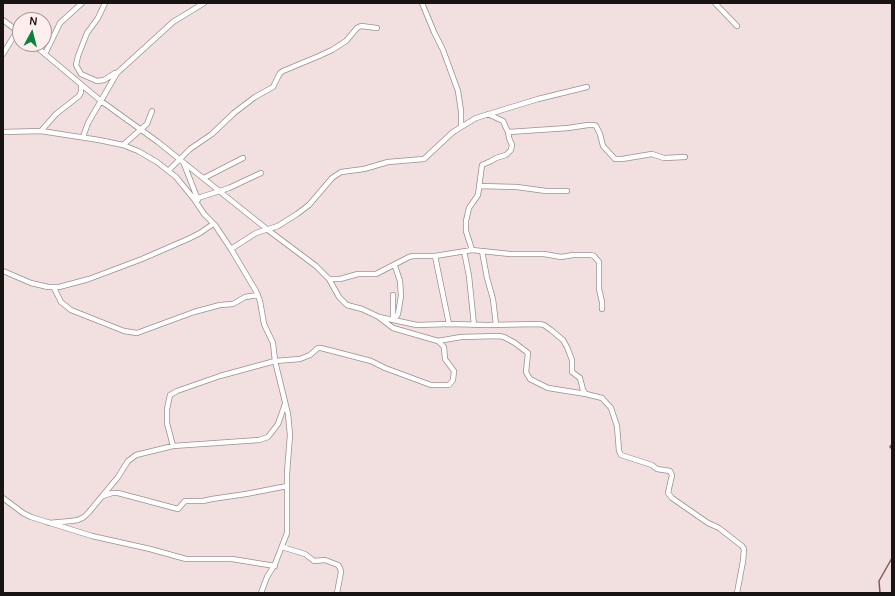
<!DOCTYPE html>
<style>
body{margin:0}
#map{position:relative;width:895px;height:596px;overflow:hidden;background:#f1e0df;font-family:Manrope,sans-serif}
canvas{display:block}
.frame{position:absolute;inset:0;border:4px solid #191313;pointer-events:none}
.north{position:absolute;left:12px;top:12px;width:40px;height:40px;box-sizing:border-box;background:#feeeed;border:1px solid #a29696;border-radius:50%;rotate:7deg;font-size:11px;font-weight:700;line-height:16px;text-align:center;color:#191313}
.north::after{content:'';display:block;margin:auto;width:14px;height:18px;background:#0a823a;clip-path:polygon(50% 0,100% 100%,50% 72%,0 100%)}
</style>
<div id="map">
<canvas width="895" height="596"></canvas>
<div class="frame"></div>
<div class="north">N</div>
</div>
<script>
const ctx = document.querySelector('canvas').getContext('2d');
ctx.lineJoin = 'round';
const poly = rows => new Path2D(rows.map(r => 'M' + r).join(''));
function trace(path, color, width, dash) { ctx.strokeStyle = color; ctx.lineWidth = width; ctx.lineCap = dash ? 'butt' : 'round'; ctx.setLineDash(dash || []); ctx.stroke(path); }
const stream = poly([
 [892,444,890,447,892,449],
 [880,593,879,581,892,558]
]);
const street = poly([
 [105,3,98,18,87,33,78,56,76,65,81,74,97,81,104,80,115,73],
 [422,3,434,32,443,50,458,91,461,111,461,127],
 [715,3,737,26],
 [3,20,20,33],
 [33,44,101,101,158,142,268,230,316,266,329,279,339,297,347,305,362,309,379,317,417,325,449,324,487,325,539,324,544,325,551,330,563,340,567,347,572,360,572,372,580,378,583,390,586,394,602,398,611,408,617,426,619,451,621,455,652,465,657,469,670,471,672,475,668,493,672,498,708,523,719,528,742,546,744,549,743,561,737,593],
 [3,54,17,31],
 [45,54,60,23,82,3],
 [488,114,503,121,507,130,509,132,568,128,588,125,594,125,596,126,600,134,603,146,615,159,622,159,652,154,664,158,685,157],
 [41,131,56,114,79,96,81,92,81,85],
 [3,132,41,131,99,140,123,145,138,151,157,162,176,177,194,199,204,214,215,225,231,249,256,291,260,301,264,324,273,343,275,361,288,414,290,435,287,473,287,533,275,564,267,577,261,593],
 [83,137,88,123,117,73,173,22,204,3],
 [123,145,147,124,152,111],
 [184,164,198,200],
 [169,170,190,149,212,134,234,113,255,97,273,87,280,73,283,71,319,56,332,50,346,41,357,28,361,26,377,28],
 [204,178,243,158],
 [479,186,517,187,546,191,567,191],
 [198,198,229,188,261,173],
 [231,249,256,233,278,226,297,214,309,205,332,178,341,172,364,169,388,162,424,159,453,132,476,118,538,99,587,87],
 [472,250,466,231,466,221,469,208,478,195,482,165,491,161,496,158,506,155,511,150,512,145,509,138,508,131],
 [464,251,469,276,474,325],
 [482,251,487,278,493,299,496,325],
 [435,256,449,324],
 [3,271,31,283,48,287,59,287,89,279,142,259,188,239,200,233,213,224],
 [329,279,340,279,358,274,376,274,409,257,413,256,435,256,472,250,510,254,544,254,561,257,573,255,591,255,594,256,599,262,599,289,602,302,602,309],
 [54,288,61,302,71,310,124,331,137,333,194,312,220,305,233,304,245,297,258,295],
 [393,295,393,320],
 [380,318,393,328,438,341,461,337,499,336,504,337,515,343,528,353,526,372,530,379,548,388,586,394],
 [394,320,398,314,401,296,400,281,395,266],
 [173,446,167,423,167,409,170,395,177,391,220,376,275,361,300,359,310,355,318,348,321,348,371,361,385,368,431,385,449,385,453,380,454,371,445,359,444,347,438,341],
 [103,496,112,493,118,493,178,509,185,501,203,501,212,499,246,494,287,486],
 [3,498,23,513,31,517,92,536,150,549,186,559,232,559,275,566],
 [49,523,71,521,78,520,84,517,89,512,118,477,128,461,136,455,173,446,259,440,268,437,278,424,285,404],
 [282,547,305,554,314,561,325,560,338,565,340,568,341,572,337,593]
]);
trace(stream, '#865857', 1.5);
trace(street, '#9d8e8d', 6);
trace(street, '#fff', 4.5);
</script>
